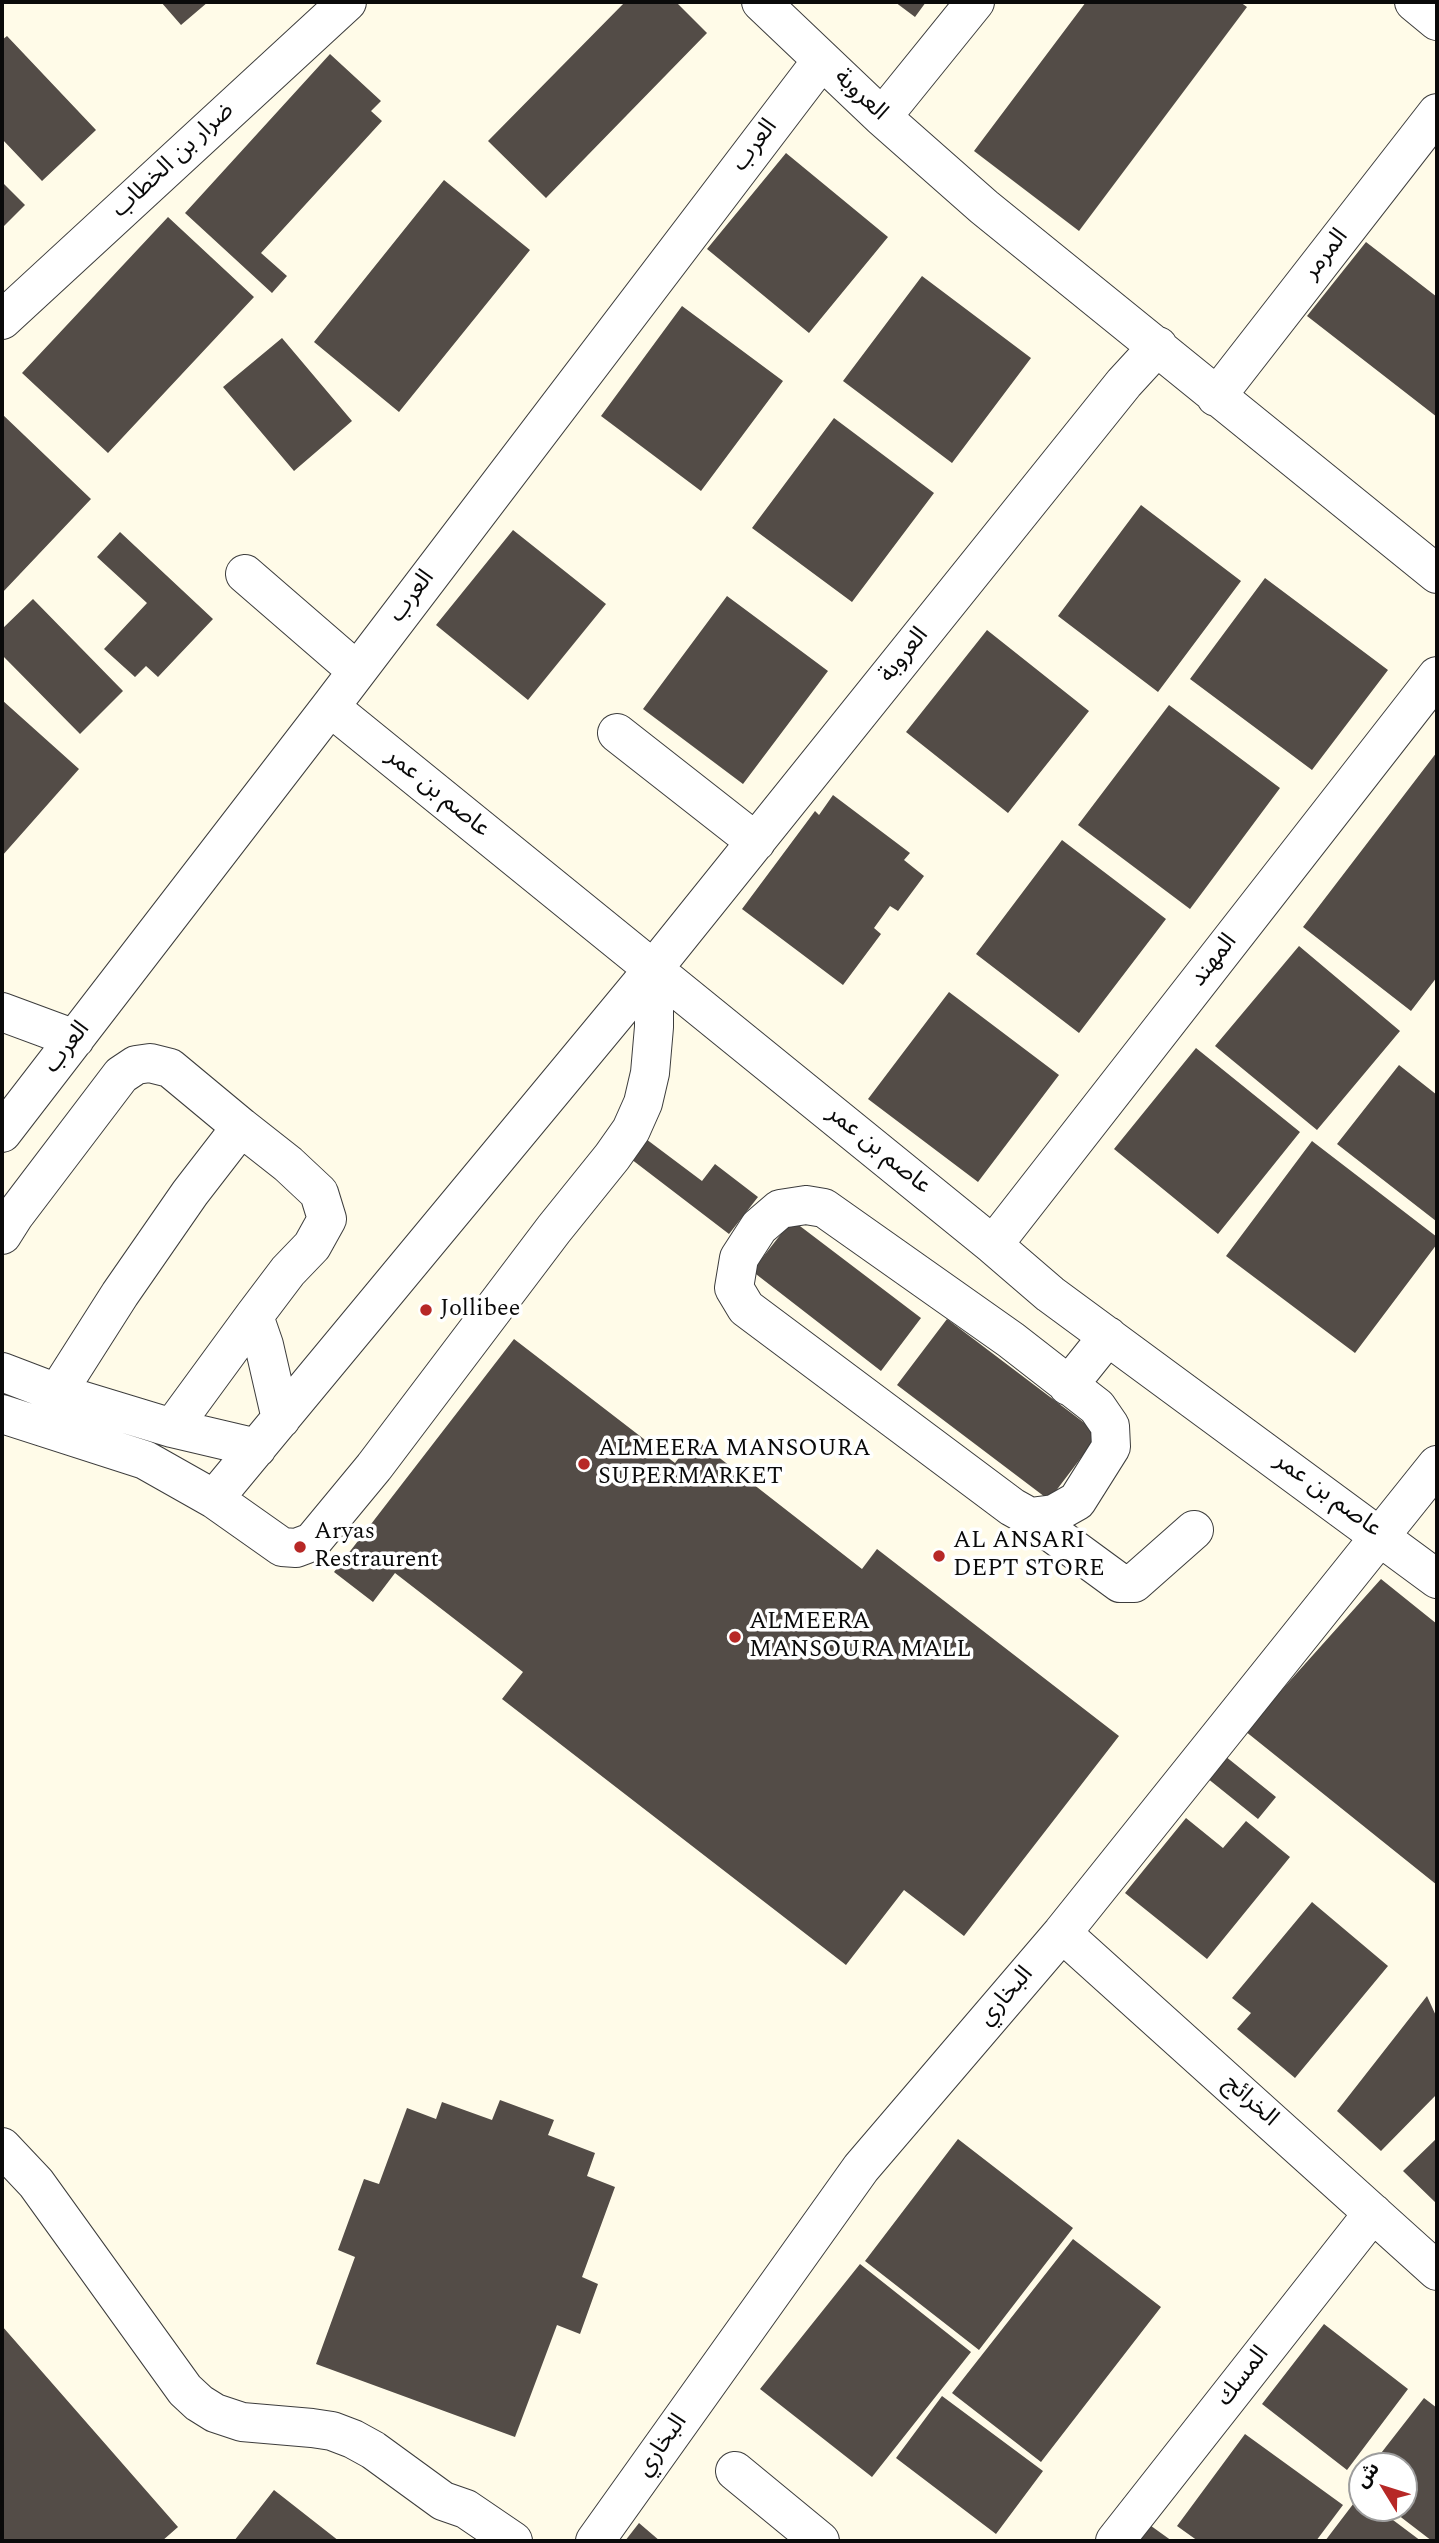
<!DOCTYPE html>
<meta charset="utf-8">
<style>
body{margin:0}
#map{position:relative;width:1439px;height:2543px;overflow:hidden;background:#fffbe8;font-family:Spectral,"Noto Sans Arabic",serif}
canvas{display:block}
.frame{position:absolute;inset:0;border:4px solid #0a0a0a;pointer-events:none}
.north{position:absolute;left:1348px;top:2452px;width:70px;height:70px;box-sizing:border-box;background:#fff;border:2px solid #9d9d9d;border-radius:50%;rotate:308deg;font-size:19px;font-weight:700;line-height:28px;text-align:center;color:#0a0a0a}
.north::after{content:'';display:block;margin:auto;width:24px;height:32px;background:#b72826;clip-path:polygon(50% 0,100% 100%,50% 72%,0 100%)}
</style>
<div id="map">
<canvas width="1439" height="2543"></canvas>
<div class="frame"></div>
<div class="north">ش</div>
</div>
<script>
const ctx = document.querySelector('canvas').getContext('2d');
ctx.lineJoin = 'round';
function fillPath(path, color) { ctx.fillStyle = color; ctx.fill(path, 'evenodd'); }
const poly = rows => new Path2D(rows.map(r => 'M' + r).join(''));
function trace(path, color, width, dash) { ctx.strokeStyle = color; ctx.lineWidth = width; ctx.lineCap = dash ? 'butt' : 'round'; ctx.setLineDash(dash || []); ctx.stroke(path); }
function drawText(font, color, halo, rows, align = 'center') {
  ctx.font = font + ' Spectral,"Noto Sans Arabic",serif'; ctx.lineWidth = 7; ctx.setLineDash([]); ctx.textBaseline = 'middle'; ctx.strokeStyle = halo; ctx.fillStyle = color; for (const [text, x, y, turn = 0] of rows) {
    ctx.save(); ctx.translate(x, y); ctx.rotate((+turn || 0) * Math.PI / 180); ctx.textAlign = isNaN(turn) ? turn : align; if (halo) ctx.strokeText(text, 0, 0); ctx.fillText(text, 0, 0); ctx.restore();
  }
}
const building = poly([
 [161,2,208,2,181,25],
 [625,2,676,2,707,33,546,198,488,141],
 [895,2,926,2,915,17],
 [1086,2,1240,2,1247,7,1079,231,974,151],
 [7,36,96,130,42,181,2,139,2,40],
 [330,54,381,101,371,111,382,121,261,253,287,276,272,293,185,213],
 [786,153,888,237,809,333,707,249],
 [444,180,530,250,399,412,314,342],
 [2,182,25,205,2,228],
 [168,217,254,297,108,453,22,373],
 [1366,242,1437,297,1437,417,1307,316],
 [922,276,1031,358,952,463,843,381],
 [682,306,783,381,701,491,601,416],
 [282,338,352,421,294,471,223,387],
 [2,414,91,499,2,593],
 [834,418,934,493,852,602,752,528],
 [1141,505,1241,581,1158,692,1058,616],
 [513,530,606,604,528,700,436,625],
 [120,532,213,619,158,677,146,666,135,677,104,649,147,603,97,557],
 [1265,578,1388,670,1312,770,1190,679],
 [727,596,828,671,743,784,643,709],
 [33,599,123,691,80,734,2,655,2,629],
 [987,630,1089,711,1008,813,906,732],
 [2,700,79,769,2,856],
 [1169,705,1280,788,1190,909,1078,825],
 [1437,752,1437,977,1411,1011,1303,927],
 [833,795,910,853,904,860,924,876,898,911,890,906,874,928,881,934,843,985,742,909,815,811,819,815],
 [1062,840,1166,919,1079,1033,976,954],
 [1299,946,1400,1031,1317,1130,1215,1046],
 [949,992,1059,1075,978,1182,868,1099],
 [1196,1048,1300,1132,1218,1234,1114,1149],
 [1399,1065,1437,1095,1436,1221,1337,1144],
 [646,1139,702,1181,715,1164,758,1197,729,1234,631,1159],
 [1312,1141,1437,1237,1437,1244,1355,1353,1226,1256],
 [792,1220,921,1318,881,1371,752,1271],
 [947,1319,1099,1434,1049,1500,897,1385],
 [514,1339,675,1463,694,1438,862,1569,877,1549,1119,1736,964,1936,904,1890,846,1965,502,1699,523,1672,395,1573,373,1602,334,1572],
 [1381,1579,1437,1624,1437,1885,1245,1731],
 [1225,1756,1276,1797,1258,1819,1207,1778],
 [1186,1818,1223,1848,1246,1821,1290,1857,1207,1959,1125,1893],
 [1312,1902,1388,1966,1295,2078,1237,2029,1251,2013,1232,1998],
 [1427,1996,1437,2018,1437,2094,1381,2151,1337,2111],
 [500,2100,554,2120,548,2135,595,2153,587,2176,615,2187,582,2277,598,2284,580,2334,557,2325,515,2437,316,2364,355,2257,338,2250,364,2179,379,2184,407,2108,436,2119,442,2102,492,2120],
 [1437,2138,1437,2204,1403,2171],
 [958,2139,1073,2228,979,2350,865,2261],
 [1073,2239,1161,2307,1041,2462,952,2393],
 [860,2264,971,2352,872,2477,760,2389],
 [1324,2324,1408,2389,1347,2470,1262,2404],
 [2,2326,178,2527,162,2541,2,2541],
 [942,2396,1043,2471,996,2534,896,2458],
 [1424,2398,1437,2408,1437,2541,1432,2541,1389,2508,1404,2508,1404,2466,1371,2466],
 [1245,2434,1343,2505,1316,2541,1198,2541,1177,2526],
 [274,2490,339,2541,234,2541],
 [1360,2495,1362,2508,1377,2508,1421,2541,1325,2541],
 [1140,2518,1172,2541,1122,2541],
 [639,2523,660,2541,625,2541]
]);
const minor = poly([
 [761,2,882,117,984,207,1437,574],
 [1414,2,1437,21],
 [882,117,975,2],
 [2,320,347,2],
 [1216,397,1437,113],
 [245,574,357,671],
 [330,707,993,1245,1050,1294,1437,1579],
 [617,733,756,842],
 [2,1012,75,1039],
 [2,1133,330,707,822,60],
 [806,1205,824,1208,1011,1340,1097,1407,1110,1426,1111,1447,1077,1501,1054,1514,1030,1517,1012,1507,746,1308,734,1288,739,1258,759,1227,780,1209,806,1205],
 [2,1235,14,1216,121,1075,136,1065,150,1063,170,1068,241,1127],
 [993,1245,1437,676],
 [2,1372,57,1393,172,1428,257,1448],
 [1068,1386,1108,1336],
 [57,1393,120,1294,190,1193,241,1127,288,1164,319,1193,327,1219,312,1246,288,1271,254,1316,264,1345,281,1419],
 [2,1414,145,1460,214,1499,282,1547,296,1548,312,1542,374,1467,554,1229,612,1157,631,1130,643,1103,650,1073,654,1027,654,968],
 [172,1428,254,1316],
 [214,1499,654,968,1124,383,1158,346],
 [1030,1517,1120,1583,1134,1583,1194,1530],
 [1062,1933,1437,2271],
 [2,2147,36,2183,185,2390,199,2403,215,2413,242,2422,312,2428,332,2431,353,2439,373,2450,443,2501,466,2509,513,2541],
 [735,2471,820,2541],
 [595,2541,861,2168,1062,1933,1437,1465],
 [1115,2541,1373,2213]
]);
const markers = [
 [426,1310,7,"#b72826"],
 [584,1464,7,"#b72826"],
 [300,1547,7,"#b72826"],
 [939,1556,7,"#b72826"],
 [735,1637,7,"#b72826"]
];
const streetNames = [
 ["العروبة",860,96,43],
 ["العرب",756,146,-53],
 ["ضرار بن الخطاب",174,161,-43],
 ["المرمر",1327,255,-52],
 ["العرب",413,597,-53],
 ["العروبة",905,656,-51],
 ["عاصم بن عمر",437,794,39],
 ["المهند",1215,961,-52],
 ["العرب",68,1048,-52],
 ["عاصم بن عمر",878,1151,39],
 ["عاصم بن عمر",1327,1496,36],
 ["البخاري",1007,1997,-49],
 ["الخرائج",1250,2102,42],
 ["المسك",1244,2377,-52],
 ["البخاري",663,2446,-55]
];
const poiNames = [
 ["Jollibee",440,1310],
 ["ALMEERA MANSOURA",598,1450],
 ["SUPERMARKET",598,1478],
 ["Aryas",314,1533],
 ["Restraurent",314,1561],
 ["AL ANSARI",953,1542],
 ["DEPT STORE",953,1570],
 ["ALMEERA",749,1623],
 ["MANSOURA MALL",749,1651]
];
fillPath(building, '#534c47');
trace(minor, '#3d3d3d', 40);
trace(minor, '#fff', 38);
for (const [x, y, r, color] of markers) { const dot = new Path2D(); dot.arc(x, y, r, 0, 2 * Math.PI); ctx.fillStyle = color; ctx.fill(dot); trace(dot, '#fff', 2.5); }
drawText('24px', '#0a0a0a', '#fff', streetNames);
drawText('24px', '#0a0a0a', '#fff', poiNames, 'left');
</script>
